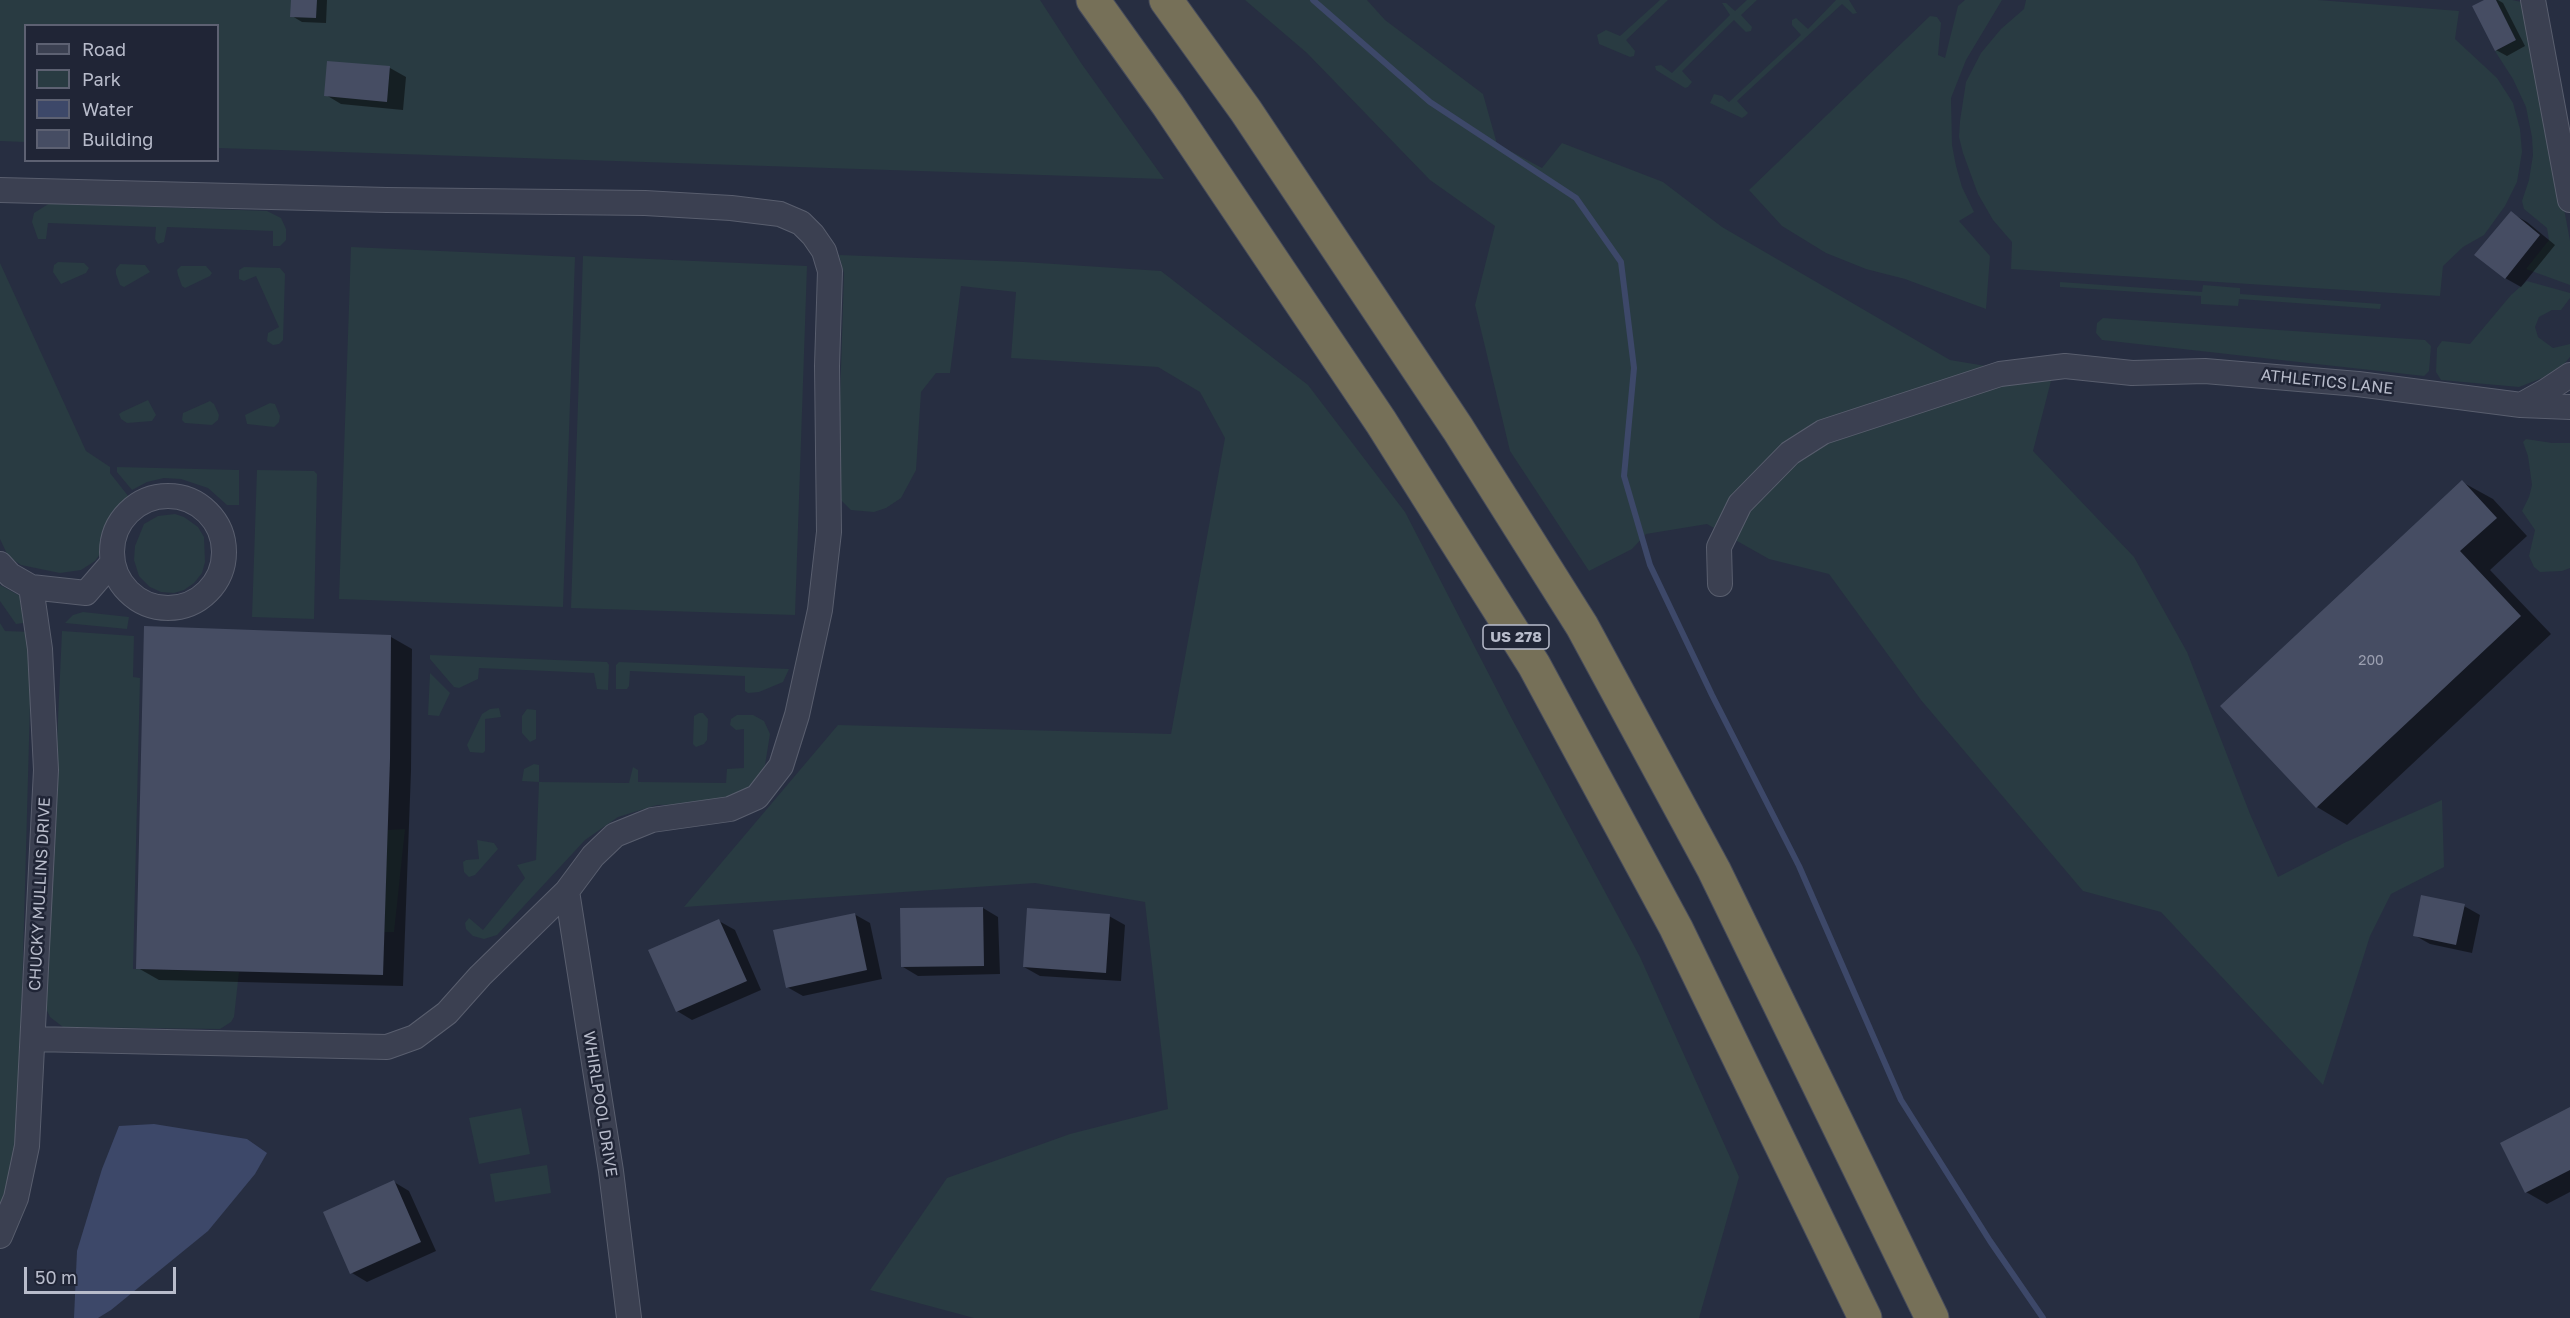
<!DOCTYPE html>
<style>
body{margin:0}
#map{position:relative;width:2570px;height:1318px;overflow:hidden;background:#272e41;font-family:"Golos Text",sans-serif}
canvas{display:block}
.legend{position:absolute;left:24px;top:24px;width:195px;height:138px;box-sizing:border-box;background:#202536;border:2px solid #5d6172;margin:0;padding:8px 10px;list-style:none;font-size:18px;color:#b8bccb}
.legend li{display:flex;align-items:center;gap:12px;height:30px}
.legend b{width:30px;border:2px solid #5d6172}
.scale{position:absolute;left:24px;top:1267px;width:152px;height:27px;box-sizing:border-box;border:3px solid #b8bccb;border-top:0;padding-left:8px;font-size:18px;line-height:21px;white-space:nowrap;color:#b8bccb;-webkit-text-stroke:4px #202536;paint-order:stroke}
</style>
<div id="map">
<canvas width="2570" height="1318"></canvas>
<ul class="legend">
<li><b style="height:8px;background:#3b4051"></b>Road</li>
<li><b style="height:16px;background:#293b42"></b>Park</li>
<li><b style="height:16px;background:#3d4869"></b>Water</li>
<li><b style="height:16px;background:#464d63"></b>Building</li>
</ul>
<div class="scale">50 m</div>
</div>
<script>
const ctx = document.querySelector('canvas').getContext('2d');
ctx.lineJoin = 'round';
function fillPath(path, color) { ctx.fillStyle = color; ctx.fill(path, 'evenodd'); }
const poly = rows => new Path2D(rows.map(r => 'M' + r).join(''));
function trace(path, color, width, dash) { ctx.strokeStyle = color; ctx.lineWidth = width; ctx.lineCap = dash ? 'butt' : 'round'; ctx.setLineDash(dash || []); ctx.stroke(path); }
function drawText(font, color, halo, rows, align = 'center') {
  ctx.font = font + ' "Golos Text",sans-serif'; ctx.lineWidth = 5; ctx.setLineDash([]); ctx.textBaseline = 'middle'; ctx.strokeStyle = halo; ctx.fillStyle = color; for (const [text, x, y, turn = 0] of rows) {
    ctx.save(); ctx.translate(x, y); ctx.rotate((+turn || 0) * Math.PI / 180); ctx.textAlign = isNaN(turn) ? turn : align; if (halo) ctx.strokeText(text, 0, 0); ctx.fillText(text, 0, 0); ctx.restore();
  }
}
const green = poly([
 [0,0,1040,0,1081,63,1164,179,218,148,218,26,26,26,25,142,0,141],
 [1245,0,1367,0,1385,20,1483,94,1497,144,1542,168,1562,143,1663,182,1722,227,1950,360,2052,377,2033,451,2134,557,2187,652,2250,814,2278,877,2346,842,2442,800,2444,867,2391,894,2370,936,2323,1085,2161,912,2083,891,1921,700,1829,574,1769,559,1707,524,1646,534,1632,549,1589,571,1510,451,1475,305,1495,226,1430,180,1307,53],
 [1660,0,1668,0,1626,40,1635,51,1634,56,1630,57,1599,44,1597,35,1606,30,1620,36],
 [1747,0,1757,0,1741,15,1752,27,1751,31,1746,32,1734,20,1682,71,1692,82,1688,87,1685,88,1656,70,1655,66,1661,65,1672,73,1730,15,1722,3,1726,3,1735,11],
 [1836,0,1849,0,1857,13,1853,14,1842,4,1737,101,1748,113,1745,116,1742,118,1710,103,1714,94,1722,96,1729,102,1801,35,1792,25,1792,20,1796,18,1808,29],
 [1965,0,2002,0,1966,60,1951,98,1952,145,1956,166,1962,187,1974,212,1959,221,1990,256,1986,309,1905,279,1866,269,1826,253,1782,226,1749,190,1930,16,1937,17,1941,23,1938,55,1945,58,1958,6],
 [2026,0,2318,0,2459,11,2455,39,2497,78,2513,103,2520,129,2522,152,2517,182,2505,206,2484,235,2463,247,2443,266,2440,296,2011,269,2012,242,1993,220,1978,194,1963,153,1959,137,1960,121,1966,82,1981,53,2001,29,2024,9],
 [2496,0,2512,0,2526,3,2570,241,2570,285,2526,269,2549,240,2547,228,2524,209,2522,201,2529,180,2533,155,2532,137,2526,107,2513,79,2495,51,2516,40],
 [50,203,267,211,281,218,286,229,286,240,280,246,273,246,273,231,167,227,164,242,158,244,155,239,156,227,48,223,46,239,38,239,32,222,34,213],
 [351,247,575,257,563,607,339,599],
 [839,255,1024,262,1161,271,1308,385,1405,512,1512,719,1640,957,1739,1177,1699,1318,974,1318,870,1290,947,1178,1070,1134,1168,1109,1145,902,1035,883,684,907,838,725,1171,734,1225,438,1200,392,1158,367,1011,358,1016,292,961,286,950,373,936,373,921,392,916,470,901,498,886,508,874,512,851,510,837,496,844,273],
 [583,256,807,266,795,615,571,608],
 [58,262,84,263,89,268,86,273,61,284,53,272,54,265],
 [0,263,86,451,110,467,110,473,129,497,110,525,103,550,95,561,81,570,60,573,21,565,8,556,0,539],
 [120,264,145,265,150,272,124,287,120,285,116,274,116,269],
 [181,266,206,266,212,273,210,276,185,288,182,286,178,275,177,270],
 [244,267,280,268,285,274,283,340,279,344,273,345,267,341,268,333,279,327,256,276,244,281,239,279,239,270],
 [2527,281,2570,293,2570,298,2561,310,2552,310,2539,317,2535,327,2538,337,2553,348,2570,344,2570,357,2564,364,2542,378,2519,387,2441,380,2436,372,2437,348,2442,341,2470,344,2511,295],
 [2060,282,2202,292,2203,285,2240,288,2240,294,2381,304,2380,309,2239,299,2238,306,2201,304,2201,296,2060,287],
 [2103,318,2425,340,2431,346,2429,371,2424,376,2102,340,2096,333,2097,323],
 [148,400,156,415,152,421,127,423,121,419,119,414,122,412],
 [210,401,214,404,219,415,218,420,212,425,185,423,182,420,183,413],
 [270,403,275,404,280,416,279,422,274,427,247,424,245,415],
 [2526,439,2552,443,2570,443,2570,568,2562,571,2540,572,2534,567,2529,556,2535,530,2522,511,2529,497,2532,485,2528,456,2523,442],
 [117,467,239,470,239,505,227,505,208,488,181,479,164,478,147,482,132,490,117,472],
 [257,470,314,471,317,474,314,619,252,617],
 [175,514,184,517,198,527,204,537,205,562,202,573,194,583,184,590,174,593,161,592,150,587,139,576,134,560,135,546,144,524,158,516],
 [0,585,22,597,31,622,16,624,0,601],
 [83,612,129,617,127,629,65,623,73,615],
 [0,623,5,631,32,632,19,1102,14,1153,0,1211],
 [62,631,134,636,133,677,140,678,133,969,239,972,234,1017,231,1022,220,1029,63,1027,50,1017,45,1006],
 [430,655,607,662,609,665,608,690,597,689,594,673,479,668,478,679,459,688,454,687,430,659],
 [619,662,789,669,783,682,759,692,748,693,745,691,745,676,630,671,629,686,627,689,616,689,616,665],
 [430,673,450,693,439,716,428,715],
 [499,708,501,717,485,719,485,751,483,753,470,752,467,745,482,714,490,709],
 [527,709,536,710,536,739,530,742,522,733,522,716],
 [699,713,703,713,708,719,707,740,704,744,696,747,693,744,694,716],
 [737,715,753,715,764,721,770,734,765,765,755,781,740,796,718,804,657,805,618,817,585,840,497,935,484,939,473,936,466,929,465,923,469,918,483,930,525,878,517,865,536,860,539,782,522,781,524,769,534,764,539,765,539,782,629,783,633,767,638,770,638,782,726,783,727,769,744,768,744,729,736,730,730,725,731,719],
 [405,829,394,932,384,932,387,830],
 [477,840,494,843,498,849,475,875,469,877,464,872,463,862,466,860,479,859],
 [521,1108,530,1154,479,1164,469,1118],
 [547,1165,551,1193,495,1202,490,1174]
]);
const water = poly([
 [154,1124,247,1139,267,1153,255,1174,208,1231,111,1310,98,1318,74,1318,77,1251,102,1169,119,1126]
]);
const shadow = poly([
 [292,0,327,0,326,23,302,22,292,16],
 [2487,0,2498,0,2503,3,2525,46,2507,56,2496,50],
 [328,63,390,68,406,77,403,110,341,104,326,95],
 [2511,213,2527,222,2555,245,2521,287,2505,278],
 [2462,482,2493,499,2527,536,2490,570,2551,634,2347,825,2317,807],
 [391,637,412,649,411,771,403,986,159,980,138,968],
 [2464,906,2480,915,2472,953,2430,944,2414,935],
 [983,908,998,917,1000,974,918,976,903,967],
 [854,914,870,923,882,979,803,996,787,987],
 [1109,916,1125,925,1121,981,1040,976,1024,967],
 [719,921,735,930,761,990,692,1020,677,1011],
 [2570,1109,2570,1192,2547,1204,2526,1192],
 [394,1182,409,1191,436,1251,367,1282,352,1273]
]);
const stream = poly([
 [1313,0,1430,102,1576,198,1621,262,1634,368,1624,476,1650,565,1712,695,1799,866,1901,1100,1990,1241,2043,1318]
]);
const building = poly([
 [291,0,317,0,316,18,290,17],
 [2484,0,2496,0,2516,40,2495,51,2472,6],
 [327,61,390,66,387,102,324,96],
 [2511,211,2540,235,2505,279,2474,255],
 [2462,480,2497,518,2460,551,2521,616,2316,808,2220,706],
 [144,626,391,635,390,759,383,975,136,969],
 [2421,895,2465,904,2456,945,2413,936],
 [983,907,984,966,901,967,900,908],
 [1027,908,1110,914,1106,973,1023,967],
 [855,913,867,970,786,988,773,930],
 [719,919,747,981,676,1012,648,950],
 [2570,1107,2570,1170,2525,1193,2500,1143],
 [394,1180,421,1242,350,1274,323,1212]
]);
const minor = poly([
 [2533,0,2570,200],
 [0,190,387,200,645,203,731,208,780,214,801,223,813,235,824,251,830,271,827,366,829,532,820,610,797,715,781,766,757,797,730,809,652,820,615,835,593,856,567,891,480,976,447,1013,415,1037,387,1047,33,1039],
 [2521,405,2546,391,2570,375],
 '112 552a56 56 0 1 1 112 0a56 56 0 1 1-112 0Z',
 [0,564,10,575,31,587,86,593,112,563],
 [1720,584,1719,547,1740,504,1790,453,1823,432,2000,374,2065,366,2132,373,2205,371,2358,384,2521,405,2570,407],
 [567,891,611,1171,629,1318],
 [0,1236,16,1198,27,1146,46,770,40,649,31,587]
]);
const motorway = poly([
 [1093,0,1168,105,1381,422,1534,665,1676,928,1865,1318],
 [1166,0,1246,111,1458,429,1582,626,1714,870,1932,1318]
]);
const numberNames = [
 ["200",2371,661]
];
const shields = [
 [1516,637,66]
];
const shieldNames = [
 ["US 278",1516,637]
];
const streetNames = [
 ["ATHLETICS LANE",2327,382,6],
 ["CHUCKY MULLINS DRIVE",40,894,-87],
 ["WHIRLPOOL DRIVE",600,1104,81]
];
fillPath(green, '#293b42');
fillPath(water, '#3d4869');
fillPath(shadow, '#0007');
trace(stream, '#3d4869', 6);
fillPath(building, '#464d63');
trace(minor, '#595e6e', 26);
trace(motorway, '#464b5b', 35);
trace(minor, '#3b4051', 24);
trace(motorway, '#767058', 33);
drawText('14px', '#9ca0b1', null, numberNames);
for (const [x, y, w] of shields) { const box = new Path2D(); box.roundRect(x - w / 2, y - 12, w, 24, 4.5); ctx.fillStyle = '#202536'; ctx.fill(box); trace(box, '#b8bccb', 1.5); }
drawText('bold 15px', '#b8bccb', null, shieldNames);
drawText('16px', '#b8bccb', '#202536', streetNames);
</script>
